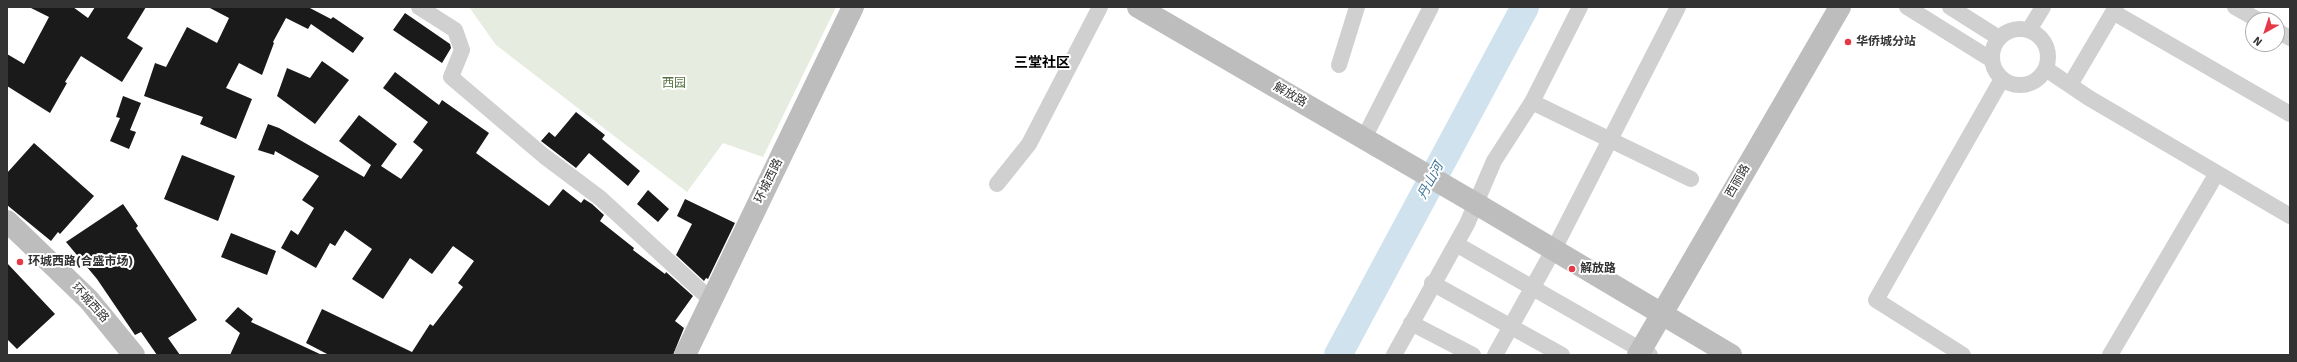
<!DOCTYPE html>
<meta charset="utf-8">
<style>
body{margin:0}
#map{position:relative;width:2297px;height:362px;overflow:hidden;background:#fff;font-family:Signika,sans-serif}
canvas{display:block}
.frame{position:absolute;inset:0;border:8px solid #333;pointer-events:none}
.north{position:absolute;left:2245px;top:12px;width:40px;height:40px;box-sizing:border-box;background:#fff;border:1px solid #adadad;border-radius:50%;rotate:219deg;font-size:11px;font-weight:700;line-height:16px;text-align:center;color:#333}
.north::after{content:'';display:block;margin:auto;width:14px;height:18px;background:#e63946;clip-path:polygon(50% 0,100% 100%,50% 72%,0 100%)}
</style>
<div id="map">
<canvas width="2297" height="362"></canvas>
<div class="frame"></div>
<div class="north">N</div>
</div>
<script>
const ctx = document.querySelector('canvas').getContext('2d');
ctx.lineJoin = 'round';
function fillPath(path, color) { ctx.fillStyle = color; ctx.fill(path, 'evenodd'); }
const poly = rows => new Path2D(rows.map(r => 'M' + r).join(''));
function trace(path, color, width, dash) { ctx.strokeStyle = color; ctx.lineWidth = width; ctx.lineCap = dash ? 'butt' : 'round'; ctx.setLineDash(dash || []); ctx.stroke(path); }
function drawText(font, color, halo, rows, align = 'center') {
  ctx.font = font + ' Signika,"Noto Sans SC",sans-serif'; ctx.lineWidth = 4; ctx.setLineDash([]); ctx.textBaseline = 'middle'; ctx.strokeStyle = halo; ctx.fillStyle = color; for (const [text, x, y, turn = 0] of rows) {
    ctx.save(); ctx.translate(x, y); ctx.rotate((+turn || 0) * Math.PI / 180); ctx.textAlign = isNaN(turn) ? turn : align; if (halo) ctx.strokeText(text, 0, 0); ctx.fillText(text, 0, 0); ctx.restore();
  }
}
const green = poly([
 [469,7,836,7,763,157,723,143,687,192,496,45]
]);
const river = poly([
 [1338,355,1525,7]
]);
const building = poly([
 [29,7,73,7,88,18,95,7,146,7,127,38,143,48,122,82,81,56,65,82,67,83,50,113,7,86,7,54,24,64,49,17],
 [208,7,308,7,331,19,333,17,364,38,353,53,311,24,308,29,286,18,273,42,274,43,262,75,239,63,226,88,252,99,236,139,200,124,203,117,144,96,155,63,166,67,187,27,217,43,229,18],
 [405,13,450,44,451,48,442,63,393,30],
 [322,61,349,80,315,124,277,96,287,68,310,78],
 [395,72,439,105,442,100,489,133,476,153,549,206,563,189,581,203,584,199,592,204,604,215,600,221,634,248,633,250,665,274,666,272,693,296,675,321,684,328,673,355,329,355,306,343,322,309,412,352,430,324,433,326,463,287,458,283,474,261,453,246,432,274,410,258,383,299,352,279,372,249,345,230,335,246,330,243,316,268,281,248,291,230,298,235,314,208,302,200,319,176,275,151,274,155,258,150,268,124,279,128,364,177,371,165,339,141,359,115,397,144,381,166,401,179,423,150,413,142,428,122,383,88],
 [123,96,141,103,130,130,136,132,129,149,110,141,120,118,116,117],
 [576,112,605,135,602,139,640,171,628,186,589,153,576,168,541,141,549,132,555,137],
 [34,143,94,196,60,234,58,232,51,241,7,205,7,173],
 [182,155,235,176,218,221,164,199],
 [648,190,669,209,658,222,637,204],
 [685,199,735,223,708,279,706,278,704,281,676,255,692,224,677,216],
 [123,204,138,226,136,228,197,320,168,338,180,355,157,355,141,332,135,335,97,279,66,242],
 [231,233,276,251,267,275,221,257],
 [7,263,55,314,17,349,7,339],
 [238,307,253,319,251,322,322,355,230,355,240,333,225,321]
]);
const street = poly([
 [419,7,455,30,462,50,451,77,544,156,600,198,711,300],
 [1907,7,1992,60],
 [1950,7,1999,38],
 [2235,7,2258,20],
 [2113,12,2290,114],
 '1992 57a28 28 0 1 1 56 0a28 28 0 1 1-56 0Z',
 [2029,30,2043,7],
 [2277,31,2290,38],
 [1339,65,1357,7],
 [2046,69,2089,98,2290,216],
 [2070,85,2116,7],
 [1532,102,1691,179],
 [1364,138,1431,7],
 [997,184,1029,144,1100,7],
 [1456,244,1650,355],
 [1432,283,1562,355],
 [1411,323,1473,355],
 [1394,355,1467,224,1494,161,1532,102,1580,7],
 [1495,355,1554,249,1678,7],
 [1963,355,1876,300,2002,79],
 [2110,355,2217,173]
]);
const secondary = poly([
 [1138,7,1377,146],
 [1480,206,1731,355],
 [7,221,89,300,134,355],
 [685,355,853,7],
 [1638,355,1840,7]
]);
const secondaryBridge = poly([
 [1377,146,1480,206]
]);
const markers = [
 [1848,42,4,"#e63946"],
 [20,262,4,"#e63946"],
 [1572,269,4,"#e63946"]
];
const poiNames = [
 ["华侨城分站",1856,42],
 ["环城西路(合盛市场)",28,262],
 ["解放路",1580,269]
];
const parkNames = [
 ["西园",674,84]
];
const streetNames = [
 ["解放路",1290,95,30],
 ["环城西路",769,181,-64],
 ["西丽路",1738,181,-60],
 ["环城西路",90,303,48]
];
const waterNames = [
 ["丹山河",1431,181,-62]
];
const quarterNames = [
 ["三堂社区",1042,63]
];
fillPath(green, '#e6ecdf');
trace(river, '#cfe2ee', 28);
fillPath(building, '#1a1a1a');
trace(street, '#d0d0d0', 16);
trace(secondary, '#bdbdbd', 22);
trace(secondaryBridge, '#bdbdbd', 22);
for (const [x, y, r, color] of markers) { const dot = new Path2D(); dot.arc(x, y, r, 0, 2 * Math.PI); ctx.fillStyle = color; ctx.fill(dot); trace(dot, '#fff', 1.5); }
drawText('bold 12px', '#333', '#fff', poiNames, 'left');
drawText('12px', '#56703f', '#fff', parkNames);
drawText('12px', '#333', '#fff', streetNames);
drawText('italic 13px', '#3f7597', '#fff', waterNames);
drawText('bold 14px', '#000', '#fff', quarterNames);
</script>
